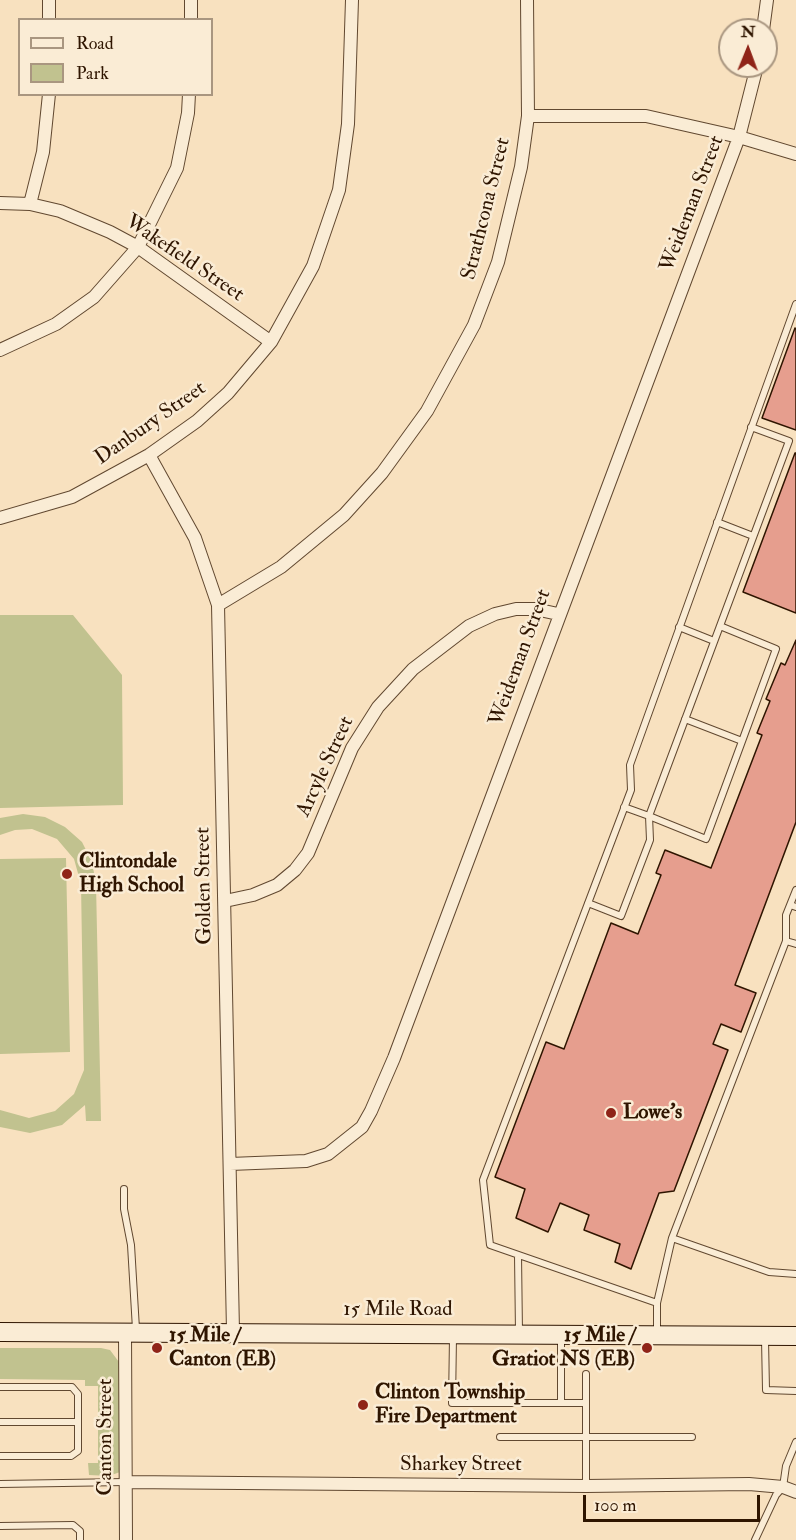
<!DOCTYPE html>
<style>
body{margin:0}
#map{position:relative;width:796px;height:1540px;overflow:hidden;background:#f8e1bf;font-family:"IM FELL Double Pica",serif}
canvas{display:block}
.legend{position:absolute;left:18px;top:18px;width:195px;height:78px;box-sizing:border-box;background:#faecd5;border:2px solid #a99680;margin:0;padding:8px 10px;list-style:none;font-size:18px;color:#2f1500}
.legend li{display:flex;align-items:center;gap:12px;height:30px}
.legend b{width:30px;border:2px solid #a99680}
.north{position:absolute;left:718px;top:18px;width:60px;height:60px;box-sizing:border-box;background:#faecd5;border:2px solid #a99680;border-radius:50%;rotate:1deg;font-size:16px;font-weight:700;line-height:24px;text-align:center;color:#2f1500}
.north::after{content:'';display:block;margin:auto;width:21px;height:27px;background:#8f2418;clip-path:polygon(50% 0,100% 100%,50% 72%,0 100%)}
.scale{position:absolute;left:583px;top:1495px;width:177px;height:27px;box-sizing:border-box;border:3px solid #2f1500;border-top:0;padding-left:8px;font-size:18px;line-height:21px;white-space:nowrap;color:#2f1500;-webkit-text-stroke:4px #faecd5;paint-order:stroke}
</style>
<div id="map">
<canvas width="796" height="1540"></canvas>
<ul class="legend">
<li><b style="height:8px;background:#faecd5"></b>Road</li>
<li><b style="height:16px;background:#c1c28f"></b>Park</li>
</ul>
<div class="north">N</div>
<div class="scale">100 m</div>
</div>
<script>
const ctx = document.querySelector('canvas').getContext('2d');
ctx.lineJoin = 'round';
function fillPath(path, color) { ctx.fillStyle = color; ctx.fill(path, 'evenodd'); }
const poly = rows => new Path2D(rows.map(r => 'M' + r).join(''));
function trace(path, color, width, dash) { ctx.strokeStyle = color; ctx.lineWidth = width; ctx.lineCap = dash ? 'butt' : 'round'; ctx.setLineDash(dash || []); ctx.stroke(path); }
function drawText(font, color, halo, rows, align = 'center') {
  ctx.font = font + ' "IM FELL Double Pica",serif'; ctx.lineWidth = 5; ctx.setLineDash([]); ctx.textBaseline = 'middle'; ctx.strokeStyle = halo; ctx.fillStyle = color; for (const [text, x, y, turn = 0] of rows) {
    ctx.save(); ctx.translate(x, y); ctx.rotate((+turn || 0) * Math.PI / 180); ctx.textAlign = isNaN(turn) ? turn : align; if (halo) ctx.strokeText(text, 0, 0); ctx.fillText(text, 0, 0); ctx.restore();
  }
}
const green = poly([
 [0,615,73,615,122,675,123,805,0,808],
 [23,814,45,817,65,827,82,842,92,862,96,884,101,1121,86,1121,85,1105,62,1125,30,1133,0,1127,0,1110,29,1118,55,1111,74,1094,84,1070,81,884,74,859,57,839,32,829,15,830,0,835,0,818],
 [66,858,70,1052,0,1054,0,859],
 [0,1348,101,1348,110,1350,119,1362,120,1472,109,1476,89,1475,88,1463,98,1463,98,1386,85,1386,85,1380,0,1379]
]);
const building = poly([
 [795,328,796,329,796,430,762,418,795,328],
 [795,453,796,453,796,613,743,592,795,453],
 [796,640,796,822,735,985,756,993,741,1032,721,1024,713,1044,728,1050,674,1191,659,1193,631,1269,615,1262,620,1244,584,1230,589,1215,560,1203,548,1232,516,1218,525,1189,495,1177,546,1042,564,1049,611,923,638,934,661,875,656,873,665,850,711,868,762,735,757,733,770,701,766,699,781,663,785,665,796,640]
]);
const service = poly([
 [717,522,753,536],
 [679,627,714,641],
 [685,719,742,741],
 [624,807,649,816,789,441,751,427],
 [796,890,790,905,796,907],
 [588,903,621,916,650,840,649,816,706,839,776,649,720,626],
 [786,941,796,944],
 [124,1189,124,1209,131,1245,136,1329],
 [672,1238,786,941,786,915,790,905],
 [518,1255,519,1333],
 [657,1303,672,1238,769,1272,796,1274],
 [657,1334,657,1303,490,1245,483,1180,631,790,630,765,796,304],
 [453,1337,452,1403,561,1403],
 [561,1338,561,1403,586,1403,586,1437,692,1437],
 [765,1339,766,1390,796,1391],
 [586,1374,586,1403],
 [0,1387,72,1387,78,1394,78,1451,71,1456,0,1456],
 [0,1422,78,1422],
 [500,1437,586,1437,586,1486],
 [0,1484,125,1482],
 [0,1526,73,1525,80,1531,80,1540],
 [755,1540,776,1495,783,1487,786,1466,796,1442]
]);
const minor = poly([
 [49,0,49,20],
 [191,20,191,0],
 [763,30,767,0],
 [528,116,646,116,739,137,796,154],
 [0,203,30,204,60,211,110,232,138,247,271,342],
 [30,204,43,152,49,94],
 [0,350,56,324,94,297,138,247,177,168,188,113,189,94],
 [149,455,195,538,218,605,233,1331],
 [0,518,72,497,149,455,197,421,228,393,271,342,313,266,339,190,348,124,352,0],
 [218,605,281,567,344,515,382,473,427,411,474,325,498,262,521,167,528,116,527,0],
 [225,901,253,895,277,885,295,870,308,853,352,748,378,707,413,669,469,626,495,614,516,609,535,609,558,614],
 [230,1164,306,1161,328,1154,362,1127,371,1111,394,1058,739,137,757,66],
 [125,1333,126,1540],
 [125,1482,586,1486,749,1484,783,1487,796,1492]
]);
const secondary = poly([
 [0,1332,796,1336]
]);
const markers = [
 [67,874,6,"#8f2418"],
 [611,1113,6,"#8f2418"],
 [157,1348,6,"#8f2418"],
 [647,1348,6,"#8f2418"],
 [363,1405,6,"#8f2418"]
];
const streetNames = [
 ["Weideman Street",693,204,-69],
 ["Strathcona Street",487,209,-76],
 ["Wakefield Street",184,259,34],
 ["Danbury Street",151,424,-35],
 ["Weideman Street",521,658,-70],
 ["Arcyle Street",326,767,-65],
 ["Golden Street",205,886,-91],
 ["15 Mile Road",398,1310],
 ["Canton Street",106,1437,-90],
 ["Sharkey Street",461,1465]
];
const poiNames = [
 ["Clintondale",79,862],
 ["High School",79,886],
 ["Lowe's",623,1113],
 ["15 Mile /",169,1336],
 ["Canton (EB)",169,1360],
 ["15 Mile /",635,1336,"right"],
 ["Gratiot NS (EB)",635,1360,"right"],
 ["Clinton Township",375,1393],
 ["Fire Department",375,1417]
];
fillPath(green, '#c1c28f');
fillPath(building, '#e69e8e');
trace(building, '#2f1500', 1.5);
trace(service, '#614830', 8);
trace(minor, '#614830', 14);
trace(secondary, '#2f1500', 20);
trace(service, '#faecd5', 6);
trace(minor, '#faecd5', 12);
trace(secondary, '#faecd5', 18);
for (const [x, y, r, color] of markers) { const dot = new Path2D(); dot.arc(x, y, r, 0, 2 * Math.PI); ctx.fillStyle = color; ctx.fill(dot); trace(dot, '#faecd5', 2); }
drawText('21px', '#2f1500', '#faecd5', streetNames);
drawText('bold 21px', '#2f1500', '#faecd5', poiNames, 'left');
</script>
